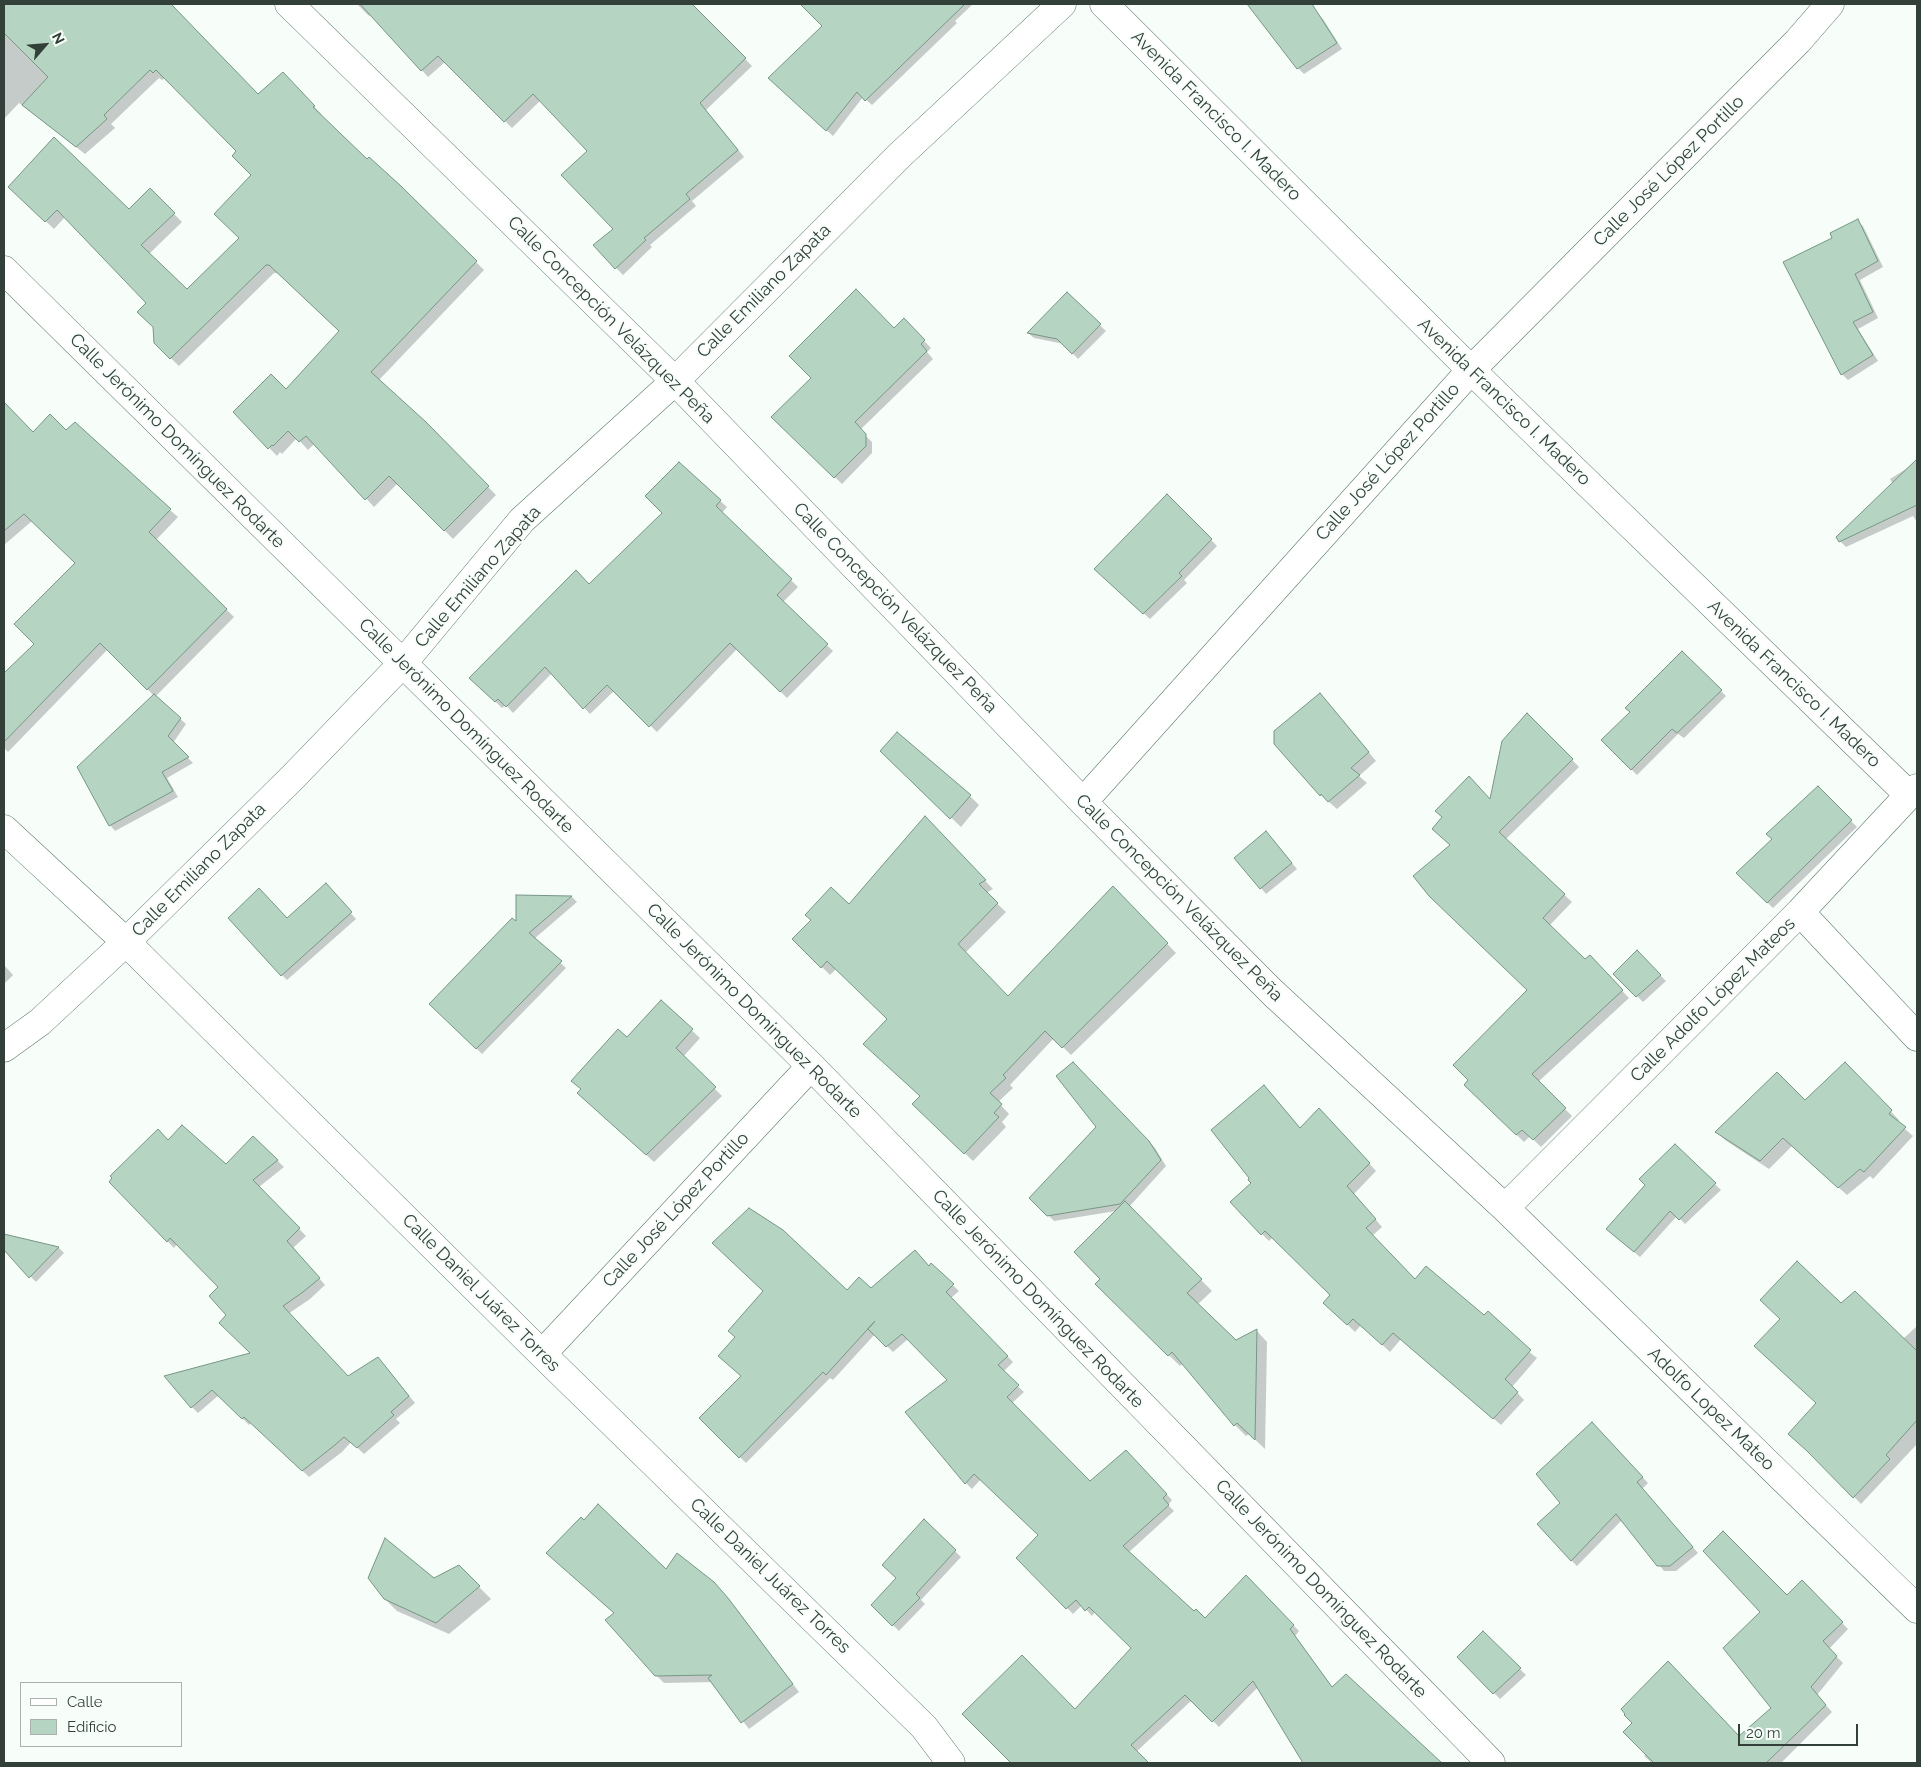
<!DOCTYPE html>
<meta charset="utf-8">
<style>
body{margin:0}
#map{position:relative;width:1921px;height:1767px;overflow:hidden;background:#f7fefa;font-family:Raleway,sans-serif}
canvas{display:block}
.frame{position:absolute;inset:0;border:5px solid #334039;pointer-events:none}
.legend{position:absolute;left:20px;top:1682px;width:162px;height:65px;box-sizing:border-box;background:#f7fefa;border:1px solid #a9b2ad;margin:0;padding:6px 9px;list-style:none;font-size:15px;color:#334039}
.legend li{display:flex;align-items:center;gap:10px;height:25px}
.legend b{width:25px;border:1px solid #a9b2ad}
.north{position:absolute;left:20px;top:20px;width:50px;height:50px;-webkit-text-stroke:4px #f7fefa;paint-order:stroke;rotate:63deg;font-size:14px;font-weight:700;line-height:20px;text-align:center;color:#334039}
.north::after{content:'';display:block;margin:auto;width:18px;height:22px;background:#334039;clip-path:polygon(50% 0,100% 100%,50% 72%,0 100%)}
.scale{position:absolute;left:1738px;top:1724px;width:120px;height:22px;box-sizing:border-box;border:2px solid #334039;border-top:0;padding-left:6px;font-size:15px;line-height:18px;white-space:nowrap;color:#334039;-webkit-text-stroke:4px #f7fefa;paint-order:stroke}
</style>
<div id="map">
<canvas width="1921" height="1767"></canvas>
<div class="frame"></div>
<ul class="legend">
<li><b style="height:6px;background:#fff"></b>Calle</li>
<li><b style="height:14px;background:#b5d5c2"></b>Edificio</li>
</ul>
<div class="north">N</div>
<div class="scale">20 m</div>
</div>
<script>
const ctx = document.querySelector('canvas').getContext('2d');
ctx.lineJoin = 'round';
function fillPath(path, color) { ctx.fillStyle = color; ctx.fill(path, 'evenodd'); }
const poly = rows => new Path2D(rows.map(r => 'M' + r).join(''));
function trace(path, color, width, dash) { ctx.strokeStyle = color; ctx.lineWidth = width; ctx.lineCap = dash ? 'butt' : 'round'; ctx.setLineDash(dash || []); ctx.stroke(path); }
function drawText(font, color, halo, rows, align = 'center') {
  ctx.font = font + ' Raleway,sans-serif'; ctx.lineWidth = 4; ctx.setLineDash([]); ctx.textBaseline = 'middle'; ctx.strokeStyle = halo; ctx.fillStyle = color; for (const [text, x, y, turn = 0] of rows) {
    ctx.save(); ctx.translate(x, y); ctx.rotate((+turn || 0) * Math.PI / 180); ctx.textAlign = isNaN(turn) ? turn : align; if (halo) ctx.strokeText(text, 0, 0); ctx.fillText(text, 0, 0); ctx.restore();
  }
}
const shadow = poly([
 [4,4,173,4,171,6,258,96,283,74,322,115,321,116,368,161,400,187,484,270,379,380,425,423,496,495,453,539,398,483,374,507,315,443,308,450,297,438,282,454,280,452,277,456,235,412,286,391,340,332,278,273,274,273,179,366,155,343,154,327,148,303,65,217,54,229,18,195,129,211,150,190,182,222,149,254,187,291,240,238,252,175,238,151,165,78,162,80,159,78,111,124,115,128,85,154,19,103,4,119],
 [357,4,528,4,538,14,548,4,587,4,615,31,643,4,676,4,696,26,704,18,752,66,706,110,744,157,692,201,696,206,650,245,652,247,623,275,594,245,615,229,589,151,541,100,512,128,445,62,428,77,371,14,369,16],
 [802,4,973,4,955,21,957,23,872,105,863,97,833,136,775,84,824,26],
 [1317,13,1323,19,1342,49,1304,74,1298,68],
 [1857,221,1863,226,1883,267,1860,280,1878,318,1858,329,1878,361,1848,380,1842,374,1833,238],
 [1067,294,1106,331,1078,359,1064,344,1034,338,1028,333],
 [904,320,931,348,927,352,933,359,860,430,872,442,872,453,842,484,773,417,894,330],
 [4,404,33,434,66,432,75,423,170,510,178,517,156,540,234,617,155,697,186,724,173,743,193,763,167,778,178,797,115,831,110,825,154,696,108,649,8,752,4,748,4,675,35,644,76,563,32,521,4,545],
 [1917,462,1917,522,1913,516,1846,547,1840,541,1893,484,1890,479],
 [679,464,727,507,722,513,798,587,783,602,833,651,787,698,737,649,657,732,614,691,590,714,552,673,513,713,506,705,502,708,471,678,590,585,664,513],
 [1167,495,1217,546,1184,580,1187,583,1150,619,1101,575],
 [1682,653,1726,696,1684,738,1678,734,1637,775,1602,740,1631,713],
 [1328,703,1376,761,1359,776,1367,783,1337,809,1321,795,1276,743],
 [1527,714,1579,767,1505,840,1572,902,1549,926,1585,961,1589,956,1629,998,1538,1082,1572,1116,1541,1147,1530,1136,1524,1142,1465,1085,1529,990,1452,845,1491,801],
 [892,761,970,796,979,805,961,827],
 [1818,788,1857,827,1773,908,1737,873,1773,839],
 [925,818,993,889,986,893,1006,912,965,953,1008,998,1113,888,1176,953,1071,1055,1054,1038,1010,1085,1013,1088,998,1102,1009,1114,1002,1122,1006,1127,973,1161,922,1113,921,1096,888,1020,836,969,830,975,794,939,850,906],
 [1272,839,1297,869,1266,894,1261,888],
 [331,891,356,919,287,980,282,975,287,919],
 [517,897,572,897,577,902,534,939,566,968,482,1054,431,1003,517,924],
 [1637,952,1666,981,1643,1002,1615,974],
 [4,965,13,975,4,984],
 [661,1002,700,1038,683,1057,722,1096,654,1162,586,1100,627,1039],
 [1073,1063,1155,1148,1166,1166,1129,1207,1212,1291,1197,1305,1236,1341,1257,1331,1267,1342,1265,1449,1249,1434,1246,1436,1235,1425,1183,1363,1180,1366,1096,1284,1102,1279,1116,1211,1054,1221,1031,1198,1097,1127],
 [1845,1064,1899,1120,1897,1122,1913,1136,1873,1179,1870,1176,1847,1195,1792,1146,1769,1169,1725,1140,1717,1132,1805,1102],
 [1271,1094,1301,1129,1326,1117,1376,1171,1354,1194,1382,1227,1372,1236,1416,1281,1484,1317,1537,1358,1512,1387,1524,1400,1501,1425,1401,1339,1390,1352,1361,1325,1355,1332,1325,1303,1332,1295,1273,1237,1269,1241,1262,1234,1252,1183],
 [253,1137,284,1167,259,1187,306,1236,293,1248,325,1285,310,1299,288,1314,348,1378,384,1365,415,1403,396,1419,400,1423,364,1454,351,1442,342,1452,309,1477,252,1422,249,1425,219,1395,198,1413,192,1407,252,1353,228,1315,220,1287,177,1244,174,1248,111,1182,168,1141,226,1166],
 [1675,1146,1721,1190,1685,1224,1677,1216,1640,1257,1613,1235],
 [4,1235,59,1248,64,1253,36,1282,4,1249],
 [931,1265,959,1291,951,1298,1013,1362,1003,1372,1024,1392,1012,1403,1090,1482,1126,1451,1172,1500,1168,1505,1174,1511,1128,1553,1194,1613,1205,1619,1246,1577,1299,1631,1295,1636,1332,1687,1434,1758,1439,1763,1306,1763,1258,1687,1219,1727,1192,1700,1136,1752,1141,1757,1135,1763,1033,1763,1023,1754,1013,1763,964,1714,1075,1711,1133,1648,1095,1612,1092,1616,1082,1605,1073,1614,1018,1558,1040,1536,981,1479,972,1489,966,1483,948,1381,908,1339,893,1352,875,1334,833,1380,830,1378,746,1463,701,1418,847,1292,871,1290],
 [1841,1305,1903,1339,1917,1326,1917,1444,1861,1504,1814,1456,1817,1403],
 [1592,1424,1648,1483,1642,1489,1698,1553,1676,1571,1664,1571,1622,1520,1577,1566,1571,1560,1562,1503],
 [924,1521,961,1557,921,1600,925,1604,899,1631,872,1605,898,1579],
 [459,1567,491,1599,449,1634,397,1611,385,1599,433,1580],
 [667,1571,721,1591,735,1607,799,1692,749,1729,713,1682,664,1683,656,1675,615,1613],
 [1802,1582,1848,1629,1829,1649,1843,1663,1817,1695,1832,1712,1781,1763,1652,1763,1644,1756,1646,1754,1739,1738,1773,1709,1787,1597],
 [1483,1633,1526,1675,1500,1699,1459,1657]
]);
const building = poly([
 [4,4,171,4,258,94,283,72,315,106,313,107,367,159,369,157,401,186,477,261,371,372,426,422,489,486,444,531,389,476,365,500,306,436,299,442,288,431,273,446,272,445,268,449,233,412,271,374,286,389,339,331,269,265,266,265,170,359,154,343,153,327,137,312,146,303,57,210,45,222,8,187,54,137,129,209,150,188,175,213,141,245,187,289,239,238,214,214,251,175,232,156,236,151,156,70,153,73,150,70,104,115,107,119,76,147,22,105,48,77,4,33,4,4],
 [360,4,692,4,746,58,700,103,738,150,686,194,690,199,644,238,646,240,615,269,593,245,613,229,561,175,587,151,533,94,504,122,438,56,421,71,360,4],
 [800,4,965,4,865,101,857,92,826,131,768,78,822,26,800,4],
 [1247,4,1312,4,1337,43,1297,69,1247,4],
 [1858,219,1878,261,1855,274,1873,312,1853,322,1873,355,1841,375,1783,262,1832,238,1830,233,1858,219],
 [856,289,894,328,904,318,925,340,921,344,927,351,855,422,866,434,866,446,834,478,771,417,811,378,789,356,856,289],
 [1067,292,1101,324,1072,354,1057,339,1027,333,1067,292],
 [4,402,33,432,50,414,66,430,75,422,171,509,149,532,227,609,147,690,100,643,4,742,4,673,34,644,14,624,75,563,24,514,4,531,4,402],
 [1917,459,1917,505,1839,542,1836,537,1917,459],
 [679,462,721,500,716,506,792,579,777,595,828,644,780,692,730,643,649,727,607,685,583,709,545,667,506,707,498,699,495,702,469,678,576,570,589,584,662,513,645,496,679,462],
 [1167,494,1212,539,1179,573,1182,576,1143,614,1094,569,1167,494],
 [1682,651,1722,690,1677,733,1672,729,1631,770,1601,740,1630,712,1625,708,1682,651],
 [1320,693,1369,752,1351,768,1360,775,1328,802,1321,794,1320,796,1274,744,1274,731,1320,693],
 [154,694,181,718,168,736,189,757,162,772,173,791,109,826,77,767,154,694],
 [1527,713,1573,759,1499,832,1565,894,1543,918,1585,959,1590,955,1623,990,1532,1074,1566,1108,1533,1140,1522,1130,1516,1135,1464,1085,1468,1080,1453,1065,1527,990,1429,896,1413,876,1450,845,1432,829,1442,817,1435,811,1469,776,1490,799,1502,741,1527,713],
 [897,732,971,795,950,819,880,751,897,732],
 [1818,786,1852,820,1767,903,1736,873,1772,839,1766,834,1818,786],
 [925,816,986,880,979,884,998,903,958,944,1008,996,1113,886,1168,943,1062,1048,1045,1031,1003,1075,1006,1078,990,1093,1002,1104,994,1113,999,1117,964,1154,912,1104,920,1096,863,1044,887,1019,827,961,821,968,792,939,811,920,805,915,831,887,849,904,925,816],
 [1266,831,1292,863,1260,889,1234,858,1266,831],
 [326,883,352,912,281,976,228,918,259,888,287,918,326,883],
 [516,895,572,896,529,933,562,961,476,1049,429,1004,512,918,516,921,516,895],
 [1637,950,1661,975,1636,997,1613,974,1637,950],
 [661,1000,693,1029,676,1048,716,1087,646,1155,577,1093,581,1089,571,1081,618,1029,627,1037,661,1000],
 [1073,1062,1149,1141,1161,1160,1120,1204,1047,1216,1029,1198,1096,1127,1056,1076,1073,1062],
 [1845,1062,1892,1110,1889,1114,1906,1127,1864,1172,1860,1169,1838,1188,1783,1138,1760,1161,1715,1132,1777,1072,1805,1100,1845,1062],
 [1264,1085,1300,1128,1319,1108,1370,1163,1347,1186,1376,1219,1366,1228,1415,1279,1426,1266,1484,1315,1488,1311,1531,1350,1505,1379,1518,1392,1493,1419,1393,1333,1382,1345,1353,1319,1347,1325,1323,1303,1330,1295,1265,1231,1261,1235,1230,1202,1251,1183,1248,1180,1249,1178,1211,1130,1264,1085],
 [182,1125,226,1164,253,1136,278,1160,253,1180,300,1228,287,1241,320,1278,303,1292,283,1306,348,1376,378,1357,409,1396,391,1412,394,1415,357,1448,344,1437,335,1445,302,1471,244,1417,242,1419,212,1390,191,1408,164,1376,250,1353,219,1323,226,1315,209,1296,218,1287,170,1238,167,1242,109,1182,112,1178,110,1176,158,1129,168,1140,182,1125],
 [1675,1144,1716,1183,1679,1220,1670,1211,1634,1252,1606,1229,1645,1185,1639,1179,1675,1144],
 [1125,1201,1202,1279,1187,1293,1236,1340,1257,1329,1255,1440,1237,1423,1234,1426,1172,1352,1168,1356,1095,1284,1100,1279,1074,1252,1125,1201],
 [749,1208,783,1230,847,1290,859,1277,871,1288,915,1250,929,1266,931,1263,954,1284,946,1292,1008,1356,998,1365,1019,1385,1007,1397,1090,1481,1126,1450,1167,1494,1163,1498,1169,1505,1123,1546,1194,1611,1196,1609,1205,1618,1246,1575,1294,1625,1290,1629,1332,1687,1346,1674,1442,1763,1303,1763,1253,1681,1212,1722,1185,1695,1131,1745,1149,1763,1011,1763,962,1714,1022,1655,1075,1709,1131,1648,1089,1607,1085,1611,1076,1600,1066,1609,1016,1558,1038,1535,974,1474,965,1484,905,1412,947,1380,902,1334,886,1347,868,1329,875,1321,826,1375,823,1372,739,1458,699,1418,741,1376,718,1356,735,1337,728,1331,763,1291,712,1243,749,1208],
 [4,1234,59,1247,29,1278,4,1250,4,1234],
 [1797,1261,1841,1303,1855,1291,1917,1351,1917,1420,1886,1455,1890,1459,1853,1498,1807,1451,1788,1434,1816,1403,1754,1346,1780,1319,1760,1300,1797,1261],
 [1592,1422,1643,1477,1637,1482,1693,1547,1670,1566,1657,1566,1616,1514,1571,1561,1537,1524,1560,1503,1536,1474,1592,1422],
 [598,1504,666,1569,677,1553,714,1582,728,1598,793,1684,741,1723,708,1678,712,1675,655,1676,605,1620,614,1613,546,1553,581,1517,584,1520,598,1504],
 [924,1519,956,1550,916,1594,920,1598,892,1626,871,1605,896,1578,882,1565,924,1519],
 [1723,1531,1787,1595,1802,1580,1843,1622,1823,1641,1837,1656,1811,1687,1826,1705,1766,1763,1654,1763,1623,1732,1632,1723,1624,1715,1625,1714,1621,1709,1668,1661,1739,1736,1771,1708,1723,1648,1760,1612,1703,1551,1723,1531],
 [385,1538,434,1578,459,1565,480,1586,436,1623,384,1599,368,1578,385,1538],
 [1483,1631,1521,1668,1493,1694,1457,1657,1483,1631]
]);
const minor = poly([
 [289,4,675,381,1083,802,1272,992,1505,1208,1917,1609],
 [1104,4,1471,370,1909,795],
 [4,270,811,1066,1491,1763],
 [1083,802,1471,370,1798,41,1830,4],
 [4,829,126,942,542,1354,924,1727,951,1763],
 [1800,912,1917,1037],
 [4,1048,40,1022,126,942,293,777,403,663,522,520,675,381,900,155,1062,4],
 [1505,1208,1800,912,1909,795,1917,788],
 [542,1354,811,1066]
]);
const streetNames = [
 ["Avenida Francisco I. Madero",1216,116,45],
 ["Calle José López Portillo",1669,171,-45],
 ["Calle Emiliano Zapata",764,291,-45],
 ["Calle Concepción Velázquez Peña",611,320,45],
 ["Avenida Francisco I. Madero",1504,402,44],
 ["Calle Jerónimo Domínguez Rodarte",177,441,45],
 ["Calle José López Portillo",1388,462,-48],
 ["Calle Emiliano Zapata",478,577,-49],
 ["Calle Concepción Velázquez Peña",895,608,46],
 ["Avenida Francisco I. Madero",1794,684,44],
 ["Calle Jerónimo Domínguez Rodarte",466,726,45],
 ["Calle Emiliano Zapata",199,870,-45],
 ["Calle Concepción Velázquez Peña",1179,898,45],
 ["Calle Adolfo López Mateos",1713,1000,-45],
 ["Calle Jerónimo Domínguez Rodarte",754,1011,45],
 ["Calle José López Portillo",676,1210,-47],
 ["Calle Daniel Juárez Torres",481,1293,45],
 ["Calle Jerónimo Domínguez Rodarte",1038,1299,46],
 ["Adolfo Lopez Mateo",1711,1409,44],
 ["Calle Daniel Juárez Torres",770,1576,44],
 ["Calle Jerónimo Domínguez Rodarte",1321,1589,46]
];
fillPath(shadow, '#0003');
fillPath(building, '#b5d5c2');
trace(building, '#779684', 1);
trace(minor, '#5b7867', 29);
trace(minor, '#fff', 28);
drawText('18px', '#334039', '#f7fefa', streetNames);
</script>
